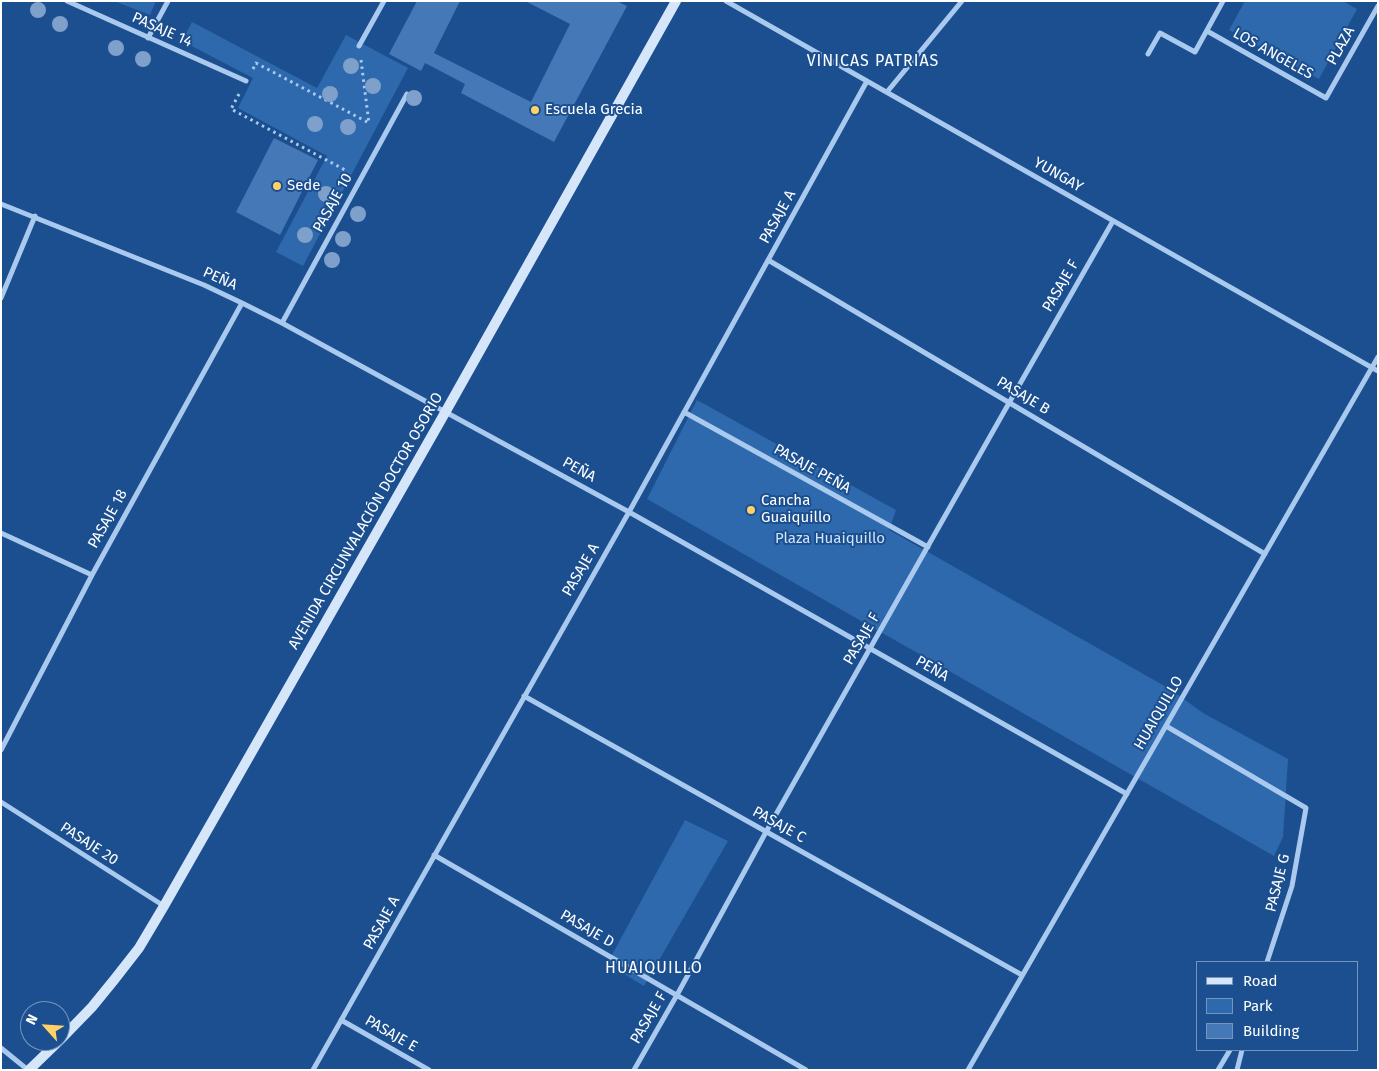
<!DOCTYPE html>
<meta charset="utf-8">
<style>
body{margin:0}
#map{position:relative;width:1379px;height:1071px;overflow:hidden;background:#1b4f8f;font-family:"Fira Sans",sans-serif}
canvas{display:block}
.frame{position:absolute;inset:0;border:2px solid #fff;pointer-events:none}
.legend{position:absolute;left:1196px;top:961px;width:162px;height:90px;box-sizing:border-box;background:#1b4f8f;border:1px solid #7695bc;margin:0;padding:6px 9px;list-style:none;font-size:15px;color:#fff}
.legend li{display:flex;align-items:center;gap:10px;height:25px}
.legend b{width:25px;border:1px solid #7695bc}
.north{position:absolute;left:20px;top:1001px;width:50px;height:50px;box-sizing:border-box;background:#1b4f8f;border:1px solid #7695bc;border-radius:50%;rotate:296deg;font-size:14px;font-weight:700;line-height:20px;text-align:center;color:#fff}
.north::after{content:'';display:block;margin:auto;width:18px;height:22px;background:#ffd166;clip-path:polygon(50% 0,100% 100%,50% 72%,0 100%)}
</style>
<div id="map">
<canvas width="1379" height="1071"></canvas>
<div class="frame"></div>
<ul class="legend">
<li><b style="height:6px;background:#d6e6fa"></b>Road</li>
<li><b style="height:14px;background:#2e69ad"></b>Park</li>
<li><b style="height:14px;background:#4478b7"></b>Building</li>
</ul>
<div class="north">N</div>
</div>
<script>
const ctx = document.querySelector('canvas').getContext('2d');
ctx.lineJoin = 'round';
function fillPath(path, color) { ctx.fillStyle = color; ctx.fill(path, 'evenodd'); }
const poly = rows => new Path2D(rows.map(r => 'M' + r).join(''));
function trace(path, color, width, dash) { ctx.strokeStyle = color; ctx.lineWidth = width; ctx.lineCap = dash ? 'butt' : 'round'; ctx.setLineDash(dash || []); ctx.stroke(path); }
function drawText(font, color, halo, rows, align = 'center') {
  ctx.font = font + ' "Fira Sans",sans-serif'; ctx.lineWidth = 4; ctx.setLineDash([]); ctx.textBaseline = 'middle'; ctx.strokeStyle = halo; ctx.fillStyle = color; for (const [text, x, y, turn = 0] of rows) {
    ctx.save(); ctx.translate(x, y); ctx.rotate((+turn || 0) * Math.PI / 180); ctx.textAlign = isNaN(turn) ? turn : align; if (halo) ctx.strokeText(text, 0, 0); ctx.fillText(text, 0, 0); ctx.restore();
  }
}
const green = poly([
 [114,1,156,1,150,15],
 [1245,1,1343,1,1357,9,1319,79,1229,30],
 [192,22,317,88,346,35,408,68,303,266,276,252,327,156,238,108,253,78,182,41],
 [697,400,896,510,889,530,1170,689,1203,713,1288,759,1283,837,1274,856,647,499],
 [685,820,728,841,644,986,607,964]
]);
const building = poly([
 [417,1,460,1,434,53,531,102,570,24,525,1,617,1,627,6,554,142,461,93,465,84,425,63,421,71,389,54],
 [274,138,318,160,280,235,236,212]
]);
const path = poly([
 [361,60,369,124],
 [253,69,256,63,369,123],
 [239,94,231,109,347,171]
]);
const street = poly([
 [67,1,246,81],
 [726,1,1378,371],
 [1207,31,1326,98,1378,6],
 [148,38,168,1],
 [359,46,384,1],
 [1148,54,1160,33,1195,52,1223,1],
 [887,92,962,1],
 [1,204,204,285,242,303,282,323,629,512,1127,794],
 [768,260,1265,554],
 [1,298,35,216],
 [282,323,407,94],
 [684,412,928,547],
 [1,533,92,575],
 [524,696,1022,975],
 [1166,726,1306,808,1292,886,1267,962],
 [1,750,92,575,242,303],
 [1,802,164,906],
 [434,855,806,1070],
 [341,1020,429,1070],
 [1,1048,28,1070],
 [313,1070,629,512,867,81],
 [634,1070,677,995,766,832,1009,403,1113,221],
 [968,1070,1378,357],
 [1218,1070,1230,1050],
 [1237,1070,1242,1050]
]);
const secondary = poly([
 [60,1040,92,1007,114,980,139,948,164,906,446,411,676,1],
 [29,1070,59,1041]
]);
const trees = [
 [38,10],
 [60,24],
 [116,48],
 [143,59],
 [351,66],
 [373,86],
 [330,94],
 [414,98],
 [315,124],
 [348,127],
 [326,194],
 [358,214],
 [305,235],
 [343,239],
 [332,260]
];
const markers = [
 [535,110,5,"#ffd166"],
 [277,186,5,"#ffd166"],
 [751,510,5,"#ffd166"]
];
const streetNames = [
 ["PASAJE 14",162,30,24],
 ["PLAZA",1341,46,-61],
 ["LOS ANGELES",1273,54,29],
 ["YUNGAY",1058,175,30],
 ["PASAJE 10",333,203,-61],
 ["PASAJE A",778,217,-61],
 ["PEÑA",220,279,24],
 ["PASAJE F",1061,286,-60],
 ["PASAJE B",1023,396,31],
 ["PASAJE PEÑA",812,469,29],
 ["PEÑA",579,470,29],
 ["PASAJE 18",108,519,-61],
 ["AVENIDA CIRCUNVALACIÓN DOCTOR OSORIO",366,521,-60],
 ["PASAJE A",581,570,-60],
 ["PASAJE F",862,639,-60],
 ["PEÑA",932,669,30],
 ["HUAIQUILLO",1159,713,-60],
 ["PASAJE C",779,825,29],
 ["PASAJE 20",89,844,33],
 ["PASAJE G",1278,883,-76],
 ["PASAJE A",382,923,-61],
 ["PASAJE D",587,929,30],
 ["PASAJE F",649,1018,-60],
 ["PASAJE E",391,1034,30]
];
const poiNames = [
 ["Escuela Grecia",545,110],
 ["Sede",287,186],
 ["Cancha",761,501],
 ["Guaiquillo",761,518]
];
const parkNames = [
 ["Plaza Huaiquillo",830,539]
];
const neighbourhoodNames = [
 ["VINICAS PATRIAS",873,62],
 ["HUAIQUILLO",654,969]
];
fillPath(green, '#2e69ad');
fillPath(building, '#4478b7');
trace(path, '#a9c9ee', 3, [2.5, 4]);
trace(street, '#a9c9ee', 5);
trace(secondary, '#d6e6fa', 10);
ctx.fillStyle = '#7ea0ca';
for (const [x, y] of trees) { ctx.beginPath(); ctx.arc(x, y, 8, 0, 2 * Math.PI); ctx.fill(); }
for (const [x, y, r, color] of markers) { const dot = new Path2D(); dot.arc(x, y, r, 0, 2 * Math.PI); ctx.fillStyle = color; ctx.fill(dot); trace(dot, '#1b4f8f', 2); }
drawText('15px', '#fff', '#1b4f8f', streetNames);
drawText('15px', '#fff', '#1b4f8f', poiNames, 'left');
drawText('15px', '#cfe3fa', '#1b4f8f', parkNames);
ctx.letterSpacing = '1px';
drawText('16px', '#fff', '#1b4f8f', neighbourhoodNames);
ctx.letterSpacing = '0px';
</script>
